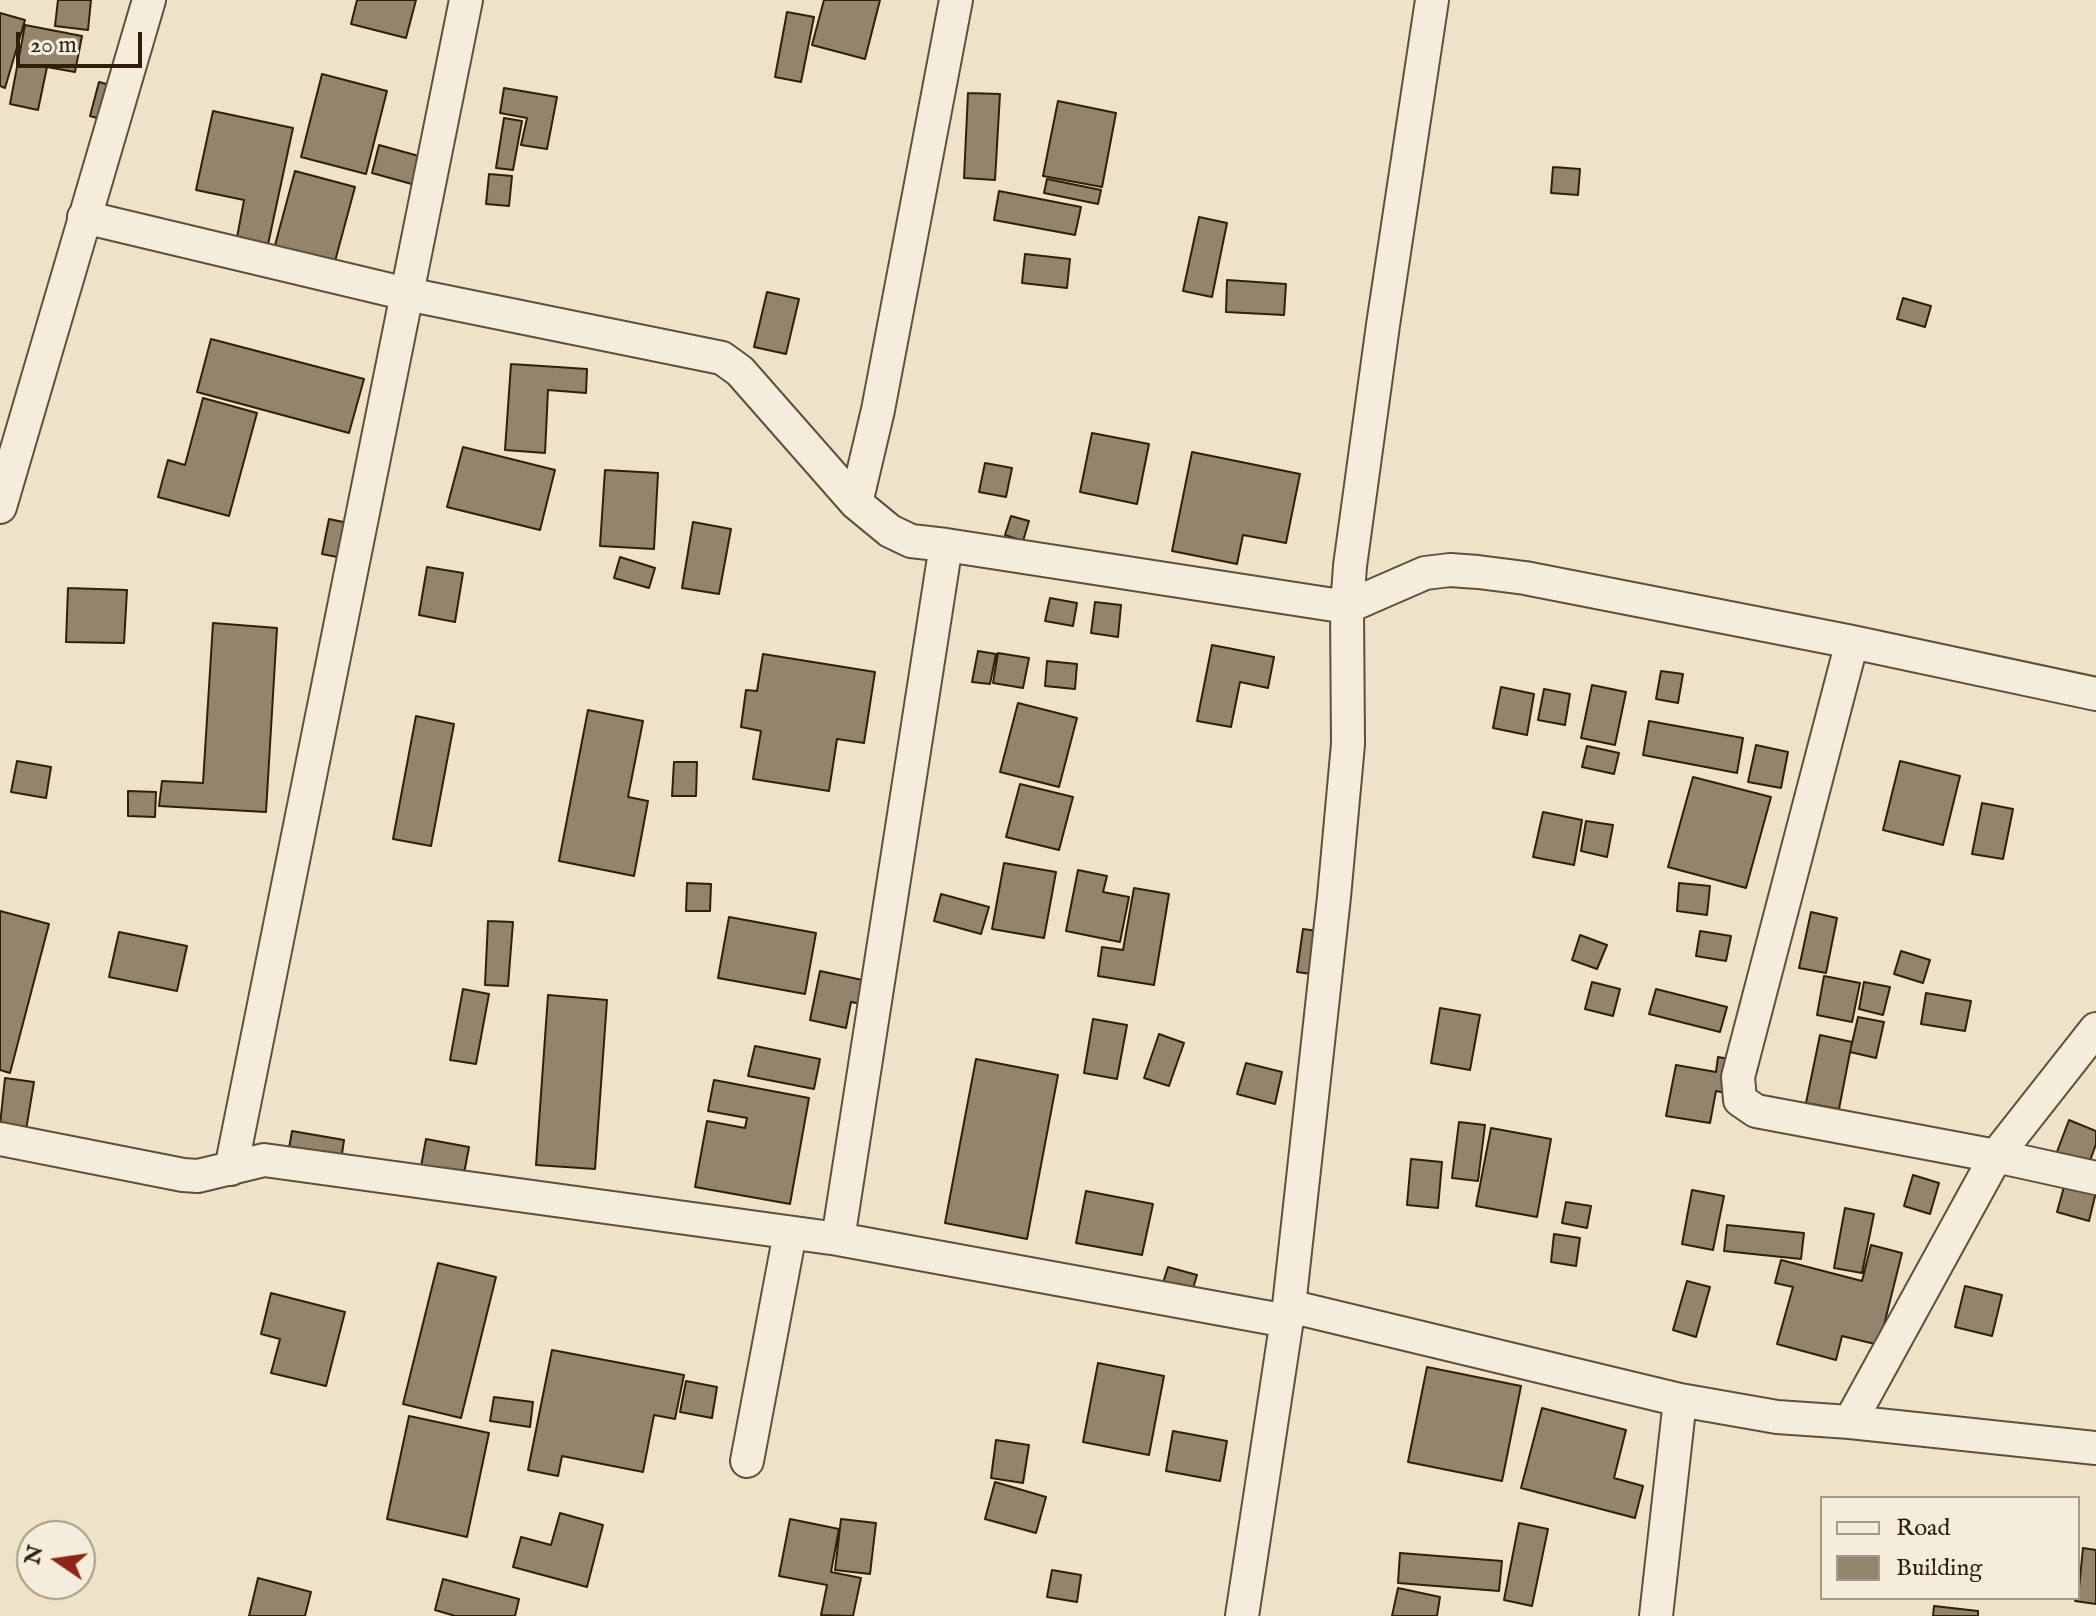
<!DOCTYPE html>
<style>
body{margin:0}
#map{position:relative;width:2096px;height:1616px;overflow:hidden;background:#eee3c9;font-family:"IM FELL English",serif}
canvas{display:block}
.legend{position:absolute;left:1820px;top:1496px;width:260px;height:104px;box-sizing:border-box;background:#f4eddc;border:2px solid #a69b88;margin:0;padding:10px 14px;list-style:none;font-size:24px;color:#301f0a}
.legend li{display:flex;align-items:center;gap:16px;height:40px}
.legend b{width:40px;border:2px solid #a69b88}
.north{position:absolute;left:16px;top:1520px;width:80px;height:80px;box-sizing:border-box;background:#f4eddc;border:2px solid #a69b88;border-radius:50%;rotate:283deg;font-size:22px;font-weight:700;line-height:32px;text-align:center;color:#301f0a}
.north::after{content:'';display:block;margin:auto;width:28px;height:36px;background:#8f2418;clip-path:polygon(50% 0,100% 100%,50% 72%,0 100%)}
.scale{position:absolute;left:16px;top:32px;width:126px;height:36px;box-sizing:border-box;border:4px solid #301f0a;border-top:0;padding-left:10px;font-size:24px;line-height:28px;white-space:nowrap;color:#301f0a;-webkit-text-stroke:6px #f4eddc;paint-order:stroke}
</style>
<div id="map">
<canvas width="2096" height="1616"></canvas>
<ul class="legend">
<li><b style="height:10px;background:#f4eddc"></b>Road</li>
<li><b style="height:22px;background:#93856d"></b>Building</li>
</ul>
<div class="north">N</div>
<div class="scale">20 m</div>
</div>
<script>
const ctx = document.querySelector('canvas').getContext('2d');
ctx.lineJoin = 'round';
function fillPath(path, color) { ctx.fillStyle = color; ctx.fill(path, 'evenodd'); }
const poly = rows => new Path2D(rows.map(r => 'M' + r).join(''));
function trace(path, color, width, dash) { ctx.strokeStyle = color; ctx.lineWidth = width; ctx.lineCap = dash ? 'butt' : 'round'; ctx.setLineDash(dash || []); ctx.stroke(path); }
const building = poly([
 [58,0,91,0,88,30,55,26,58,0],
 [357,0,416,0,406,38,351,24,357,0],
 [824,0,880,0,865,59,812,45,824,0],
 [787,12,814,17,801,82,775,77,787,12],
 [0,13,25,20,5,88,0,86,0,13],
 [25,25,82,36,75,72,47,67,38,110,10,104,25,25],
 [322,74,387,91,366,174,301,157,322,74],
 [99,82,125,89,115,123,90,116,99,82],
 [504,88,557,97,547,149,521,145,527,118,500,113,504,88],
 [968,93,1000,94,995,180,964,178,968,93],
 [1058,101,1116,113,1102,187,1043,176,1058,101],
 [213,111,293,128,267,249,236,243,244,200,196,190,213,111],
 [504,118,522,121,513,170,496,168,504,118],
 [379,145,426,158,419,186,372,173,379,145],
 [1553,167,1580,169,1578,195,1551,193,1553,167],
 [295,171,355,187,334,265,274,249,295,171],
 [489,174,512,176,509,206,486,204,489,174],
 [1047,179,1101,190,1098,204,1044,193,1047,179],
 [999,191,1081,207,1075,235,994,220,999,191],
 [1199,217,1227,223,1212,297,1183,291,1199,217],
 [1025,254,1070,259,1067,288,1022,283,1025,254],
 [1227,280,1286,284,1284,315,1226,312,1227,280],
 [767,292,799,299,786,354,754,347,767,292],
 [1903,298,1931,306,1925,327,1897,319,1903,298],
 [211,339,364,379,349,433,197,392,211,339],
 [511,364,587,369,586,393,548,390,545,453,505,450,511,364],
 [203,398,257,413,229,516,158,497,168,460,185,465,203,398],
 [1092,433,1149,444,1137,504,1080,492,1092,433],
 [463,447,555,470,540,530,447,507,463,447],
 [1192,452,1300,474,1286,543,1243,535,1237,564,1172,551,1192,452],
 [985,463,1012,468,1006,497,979,492,985,463],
 [605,470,658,473,654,549,600,546,605,470],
 [1011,516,1029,521,1023,541,1005,535,1011,516],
 [329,519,353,524,347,559,322,554,329,519],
 [693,522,731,529,719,594,682,588,693,522],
 [620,557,655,568,649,588,614,578,620,557],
 [427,567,463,573,455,622,419,615,427,567],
 [68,588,127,590,124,643,66,642,68,588],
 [1050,598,1077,603,1073,626,1045,621,1050,598],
 [1095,602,1121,605,1118,637,1091,633,1095,602],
 [213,623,277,628,266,812,159,806,162,781,203,783,213,623],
 [1212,645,1274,657,1268,688,1240,682,1231,727,1197,721,1212,645],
 [978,651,996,654,990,684,972,682,978,651],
 [998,653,1029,658,1023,688,993,683,998,653],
 [763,654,875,672,864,743,837,739,829,791,753,779,761,731,741,727,746,690,757,691,763,654],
 [1047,661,1077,664,1075,689,1045,686,1047,661],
 [1661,671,1683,674,1678,703,1656,699,1661,671],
 [1592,685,1626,692,1615,745,1581,738,1592,685],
 [1501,687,1534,694,1527,735,1493,728,1501,687],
 [1544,689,1570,694,1565,725,1538,720,1544,689],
 [1018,703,1077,718,1059,787,1000,772,1018,703],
 [588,710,643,721,628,797,648,801,634,876,559,861,588,710],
 [416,716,454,724,431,846,393,839,416,716],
 [1649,721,1743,738,1737,773,1643,755,1649,721],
 [1756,745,1788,752,1781,788,1748,782,1756,745],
 [1587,746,1619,753,1614,774,1582,767,1587,746],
 [17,761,51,767,46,798,11,792,17,761],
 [1900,761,1960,776,1943,845,1883,830,1900,761],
 [674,762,697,762,696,796,672,796,674,762],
 [1693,777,1771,797,1746,888,1668,867,1693,777],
 [1020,784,1073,797,1059,850,1006,837,1020,784],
 [128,791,156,792,155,817,128,816,128,791],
 [1982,803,2013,809,2003,859,1972,854,1982,803],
 [1543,812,1582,820,1574,865,1533,857,1543,812],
 [1586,821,1613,825,1607,857,1581,851,1586,821],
 [1004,863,1056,872,1044,938,992,929,1004,863],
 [1078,870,1107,876,1103,892,1129,897,1120,942,1066,931,1078,870],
 [687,883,711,884,710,911,686,911,687,883],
 [1679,883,1710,886,1707,915,1677,911,1679,883],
 [1134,888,1169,894,1154,985,1098,976,1102,947,1123,950,1134,888],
 [941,894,989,907,981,934,934,921,941,894],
 [0,911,49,924,10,1073,0,1070,0,911],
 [1811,912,1837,918,1826,973,1799,968,1811,912],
 [729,917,816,933,805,994,718,978,729,917],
 [488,921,513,922,508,986,485,985,488,921],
 [1303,929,1325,932,1318,975,1297,972,1303,929],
 [1700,931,1731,936,1726,961,1696,956,1700,931],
 [119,932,187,946,177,991,109,977,119,932],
 [1580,935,1607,945,1597,969,1572,960,1580,935],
 [1901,951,1930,960,1923,983,1894,974,1901,951],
 [820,971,886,985,881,1008,851,1002,846,1028,810,1020,820,971],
 [1824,976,1860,983,1852,1022,1817,1015,1824,976],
 [1592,982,1620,989,1613,1016,1585,1009,1592,982],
 [1864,982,1890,987,1883,1015,1859,1009,1864,982],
 [463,989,489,994,476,1064,450,1060,463,989],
 [1656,989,1727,1007,1720,1032,1649,1014,1656,989],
 [1926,993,1971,1001,1965,1031,1921,1024,1926,993],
 [548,995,607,1000,595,1169,536,1165,548,995],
 [1440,1008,1480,1015,1470,1070,1431,1063,1440,1008],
 [1858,1017,1884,1022,1876,1058,1850,1052,1858,1017],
 [1093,1019,1127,1025,1117,1079,1084,1073,1093,1019],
 [1159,1034,1184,1043,1169,1086,1144,1078,1159,1034],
 [1820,1035,1852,1042,1839,1109,1806,1103,1820,1035],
 [755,1046,820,1059,814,1089,748,1076,755,1046],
 [1718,1057,1752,1063,1745,1097,1716,1091,1710,1123,1666,1116,1676,1065,1716,1072,1718,1057],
 [976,1059,1058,1075,1027,1239,945,1223,976,1059],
 [1246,1063,1282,1072,1275,1104,1237,1094,1246,1063],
 [5,1078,34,1082,26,1130,0,1125,5,1078],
 [714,1080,809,1098,790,1204,695,1187,707,1121,745,1128,747,1118,708,1111,714,1080],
 [2069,1120,2096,1131,2096,1144,2087,1169,2055,1157,2069,1120],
 [1459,1122,1485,1125,1478,1181,1452,1178,1459,1122],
 [1491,1128,1551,1139,1537,1217,1476,1206,1491,1128],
 [292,1131,344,1140,339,1175,286,1166,292,1131],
 [426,1139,469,1147,463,1179,420,1172,426,1139],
 [1411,1159,1442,1162,1438,1208,1407,1205,1411,1159],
 [1913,1175,1939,1183,1930,1214,1904,1206,1913,1175],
 [2065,1183,2096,1192,2089,1221,2057,1212,2065,1183],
 [1692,1190,1724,1196,1713,1250,1682,1244,1692,1190],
 [1086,1191,1153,1204,1142,1255,1076,1243,1086,1191],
 [1566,1202,1591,1206,1587,1228,1562,1223,1566,1202],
 [1845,1208,1874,1214,1862,1273,1834,1268,1845,1208],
 [1727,1225,1804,1233,1801,1259,1724,1251,1727,1225],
 [1554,1234,1580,1238,1576,1266,1551,1262,1554,1234],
 [1871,1245,1902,1253,1879,1345,1842,1336,1836,1360,1777,1344,1793,1287,1775,1283,1781,1260,1862,1281,1871,1245],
 [438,1263,496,1277,461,1418,403,1404,438,1263],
 [1168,1267,1197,1275,1191,1295,1162,1286,1168,1267],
 [1687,1281,1710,1287,1696,1337,1673,1330,1687,1281],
 [1965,1286,2002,1295,1992,1336,1955,1327,1965,1286],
 [271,1293,345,1312,326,1386,271,1373,280,1339,261,1334,271,1293],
 [552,1350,684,1375,675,1419,654,1415,643,1472,562,1456,558,1476,528,1470,552,1350],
 [1098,1363,1164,1376,1149,1455,1083,1442,1098,1363],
 [1427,1367,1521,1386,1502,1481,1408,1462,1427,1367],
 [686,1381,717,1387,712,1418,680,1412,686,1381],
 [494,1397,533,1402,530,1427,490,1421,494,1397],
 [1542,1408,1626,1430,1614,1478,1643,1486,1635,1518,1521,1488,1542,1408],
 [409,1416,489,1433,467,1537,387,1519,409,1416],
 [1173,1431,1227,1441,1220,1481,1166,1471,1173,1431],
 [996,1440,1029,1445,1023,1483,991,1478,996,1440],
 [995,1482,1046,1497,1036,1533,985,1519,995,1482],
 [560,1513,603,1525,587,1587,513,1567,521,1537,551,1545,560,1513],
 [790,1519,839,1529,831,1572,861,1578,853,1616,821,1615,827,1585,779,1576,790,1519],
 [841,1519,876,1523,870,1574,835,1570,841,1519],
 [1519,1523,1548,1529,1532,1606,1504,1600,1519,1523],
 [2083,1548,2096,1550,2096,1604,2075,1601,2078,1598,2083,1548],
 [1400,1553,1502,1561,1499,1591,1398,1583,1400,1553],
 [1052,1570,1081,1575,1077,1602,1047,1597,1052,1570],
 [258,1578,311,1592,305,1616,249,1616,258,1578],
 [443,1579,519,1599,515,1616,455,1616,435,1610,443,1579],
 [1398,1588,1440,1597,1437,1616,1392,1616,1398,1588],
 [1934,1606,1978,1611,1978,1616,1933,1616,1934,1606]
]);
const street = poly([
 [84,217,407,294,722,358,740,371,856,503],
 [0,507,149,0],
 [946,545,1347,607,1425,573,1450,570,1478,572,1525,578,1852,642,2096,694],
 [1852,642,1738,1077,1740,1100,1756,1111,1996,1156,2096,1178],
 [0,1139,183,1175,198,1176,264,1160,838,1239,1287,1321],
 [231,1169,466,0],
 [838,1239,946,545,911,541,890,531,856,503,878,410,956,0],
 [1289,1306,1680,1400,1777,1417,1850,1422,2096,1448],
 [1850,1422,1996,1156,2096,1029],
 [747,1461,790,1233],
 [1242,1616,1289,1306,1334,897,1348,744,1347,607,1350,566,1383,325,1432,0],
 [1656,1616,1680,1400]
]);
fillPath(building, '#93856d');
trace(building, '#301f0a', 2);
trace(street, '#60503a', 36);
trace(street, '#f4eddc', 32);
</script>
